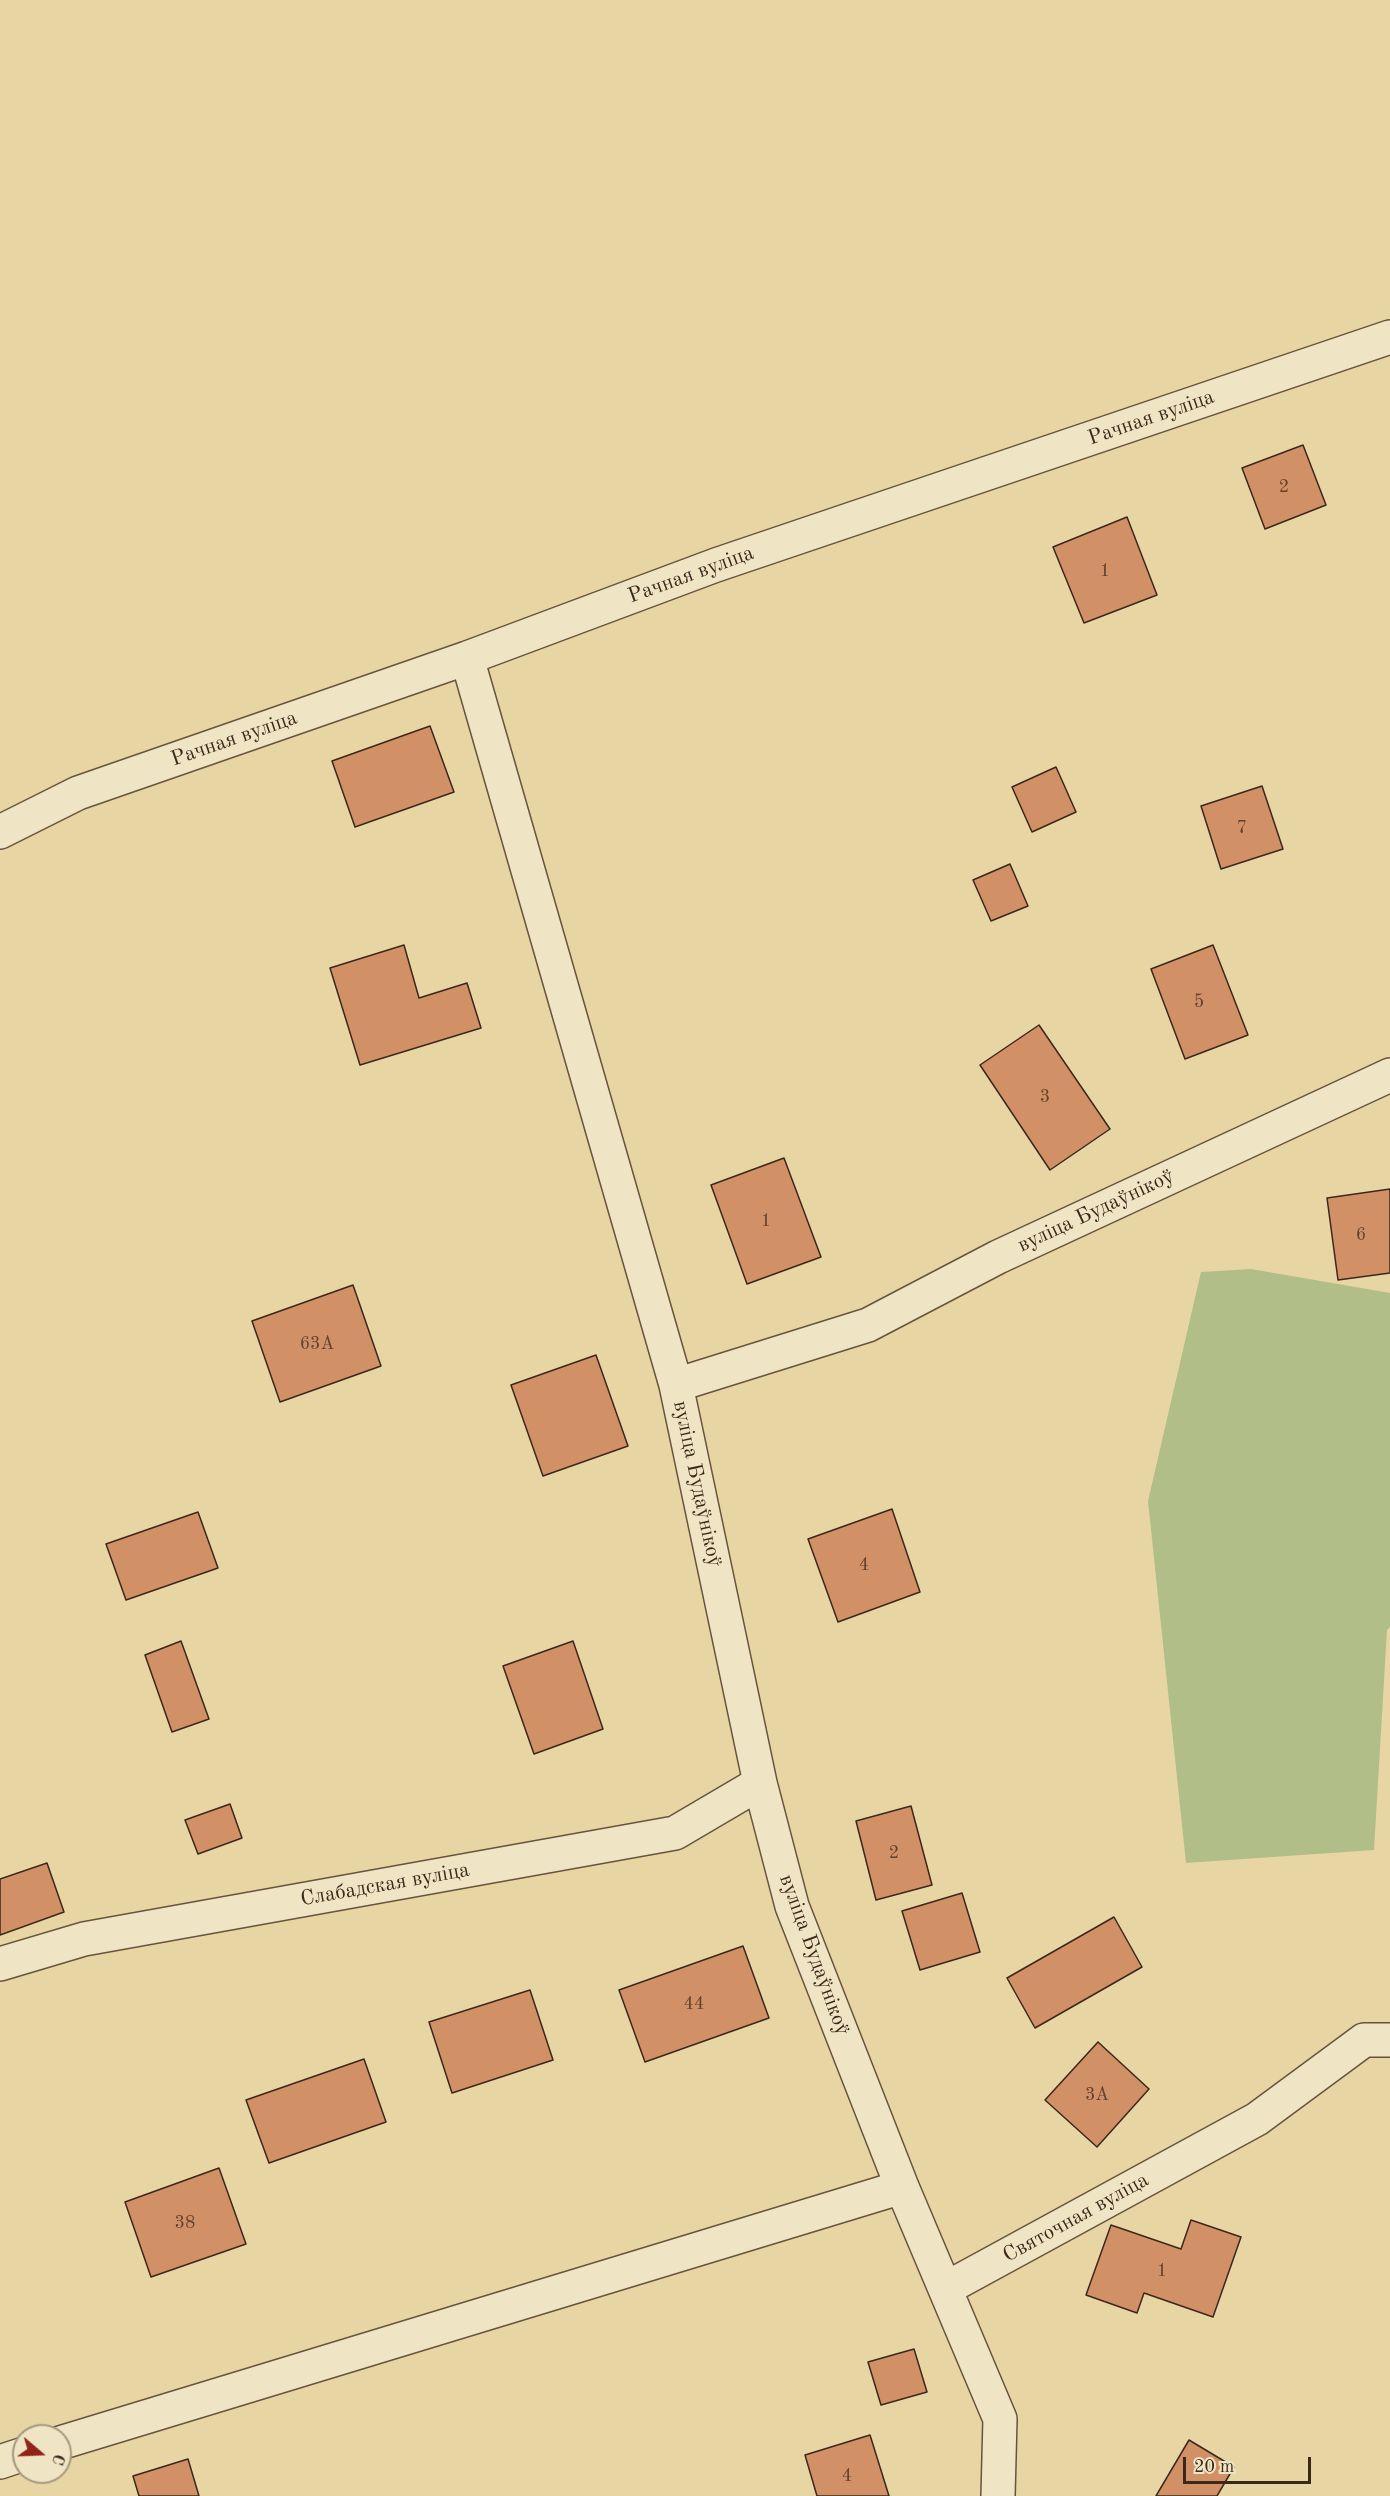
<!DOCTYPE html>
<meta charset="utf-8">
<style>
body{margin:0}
#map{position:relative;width:1390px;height:2496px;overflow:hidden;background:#e7d6a4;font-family:"Old Standard TT",serif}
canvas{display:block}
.north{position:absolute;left:12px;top:2424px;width:60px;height:60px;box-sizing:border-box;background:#efe4c4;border:2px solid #a79980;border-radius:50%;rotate:109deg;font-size:16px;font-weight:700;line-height:24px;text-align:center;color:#3b281b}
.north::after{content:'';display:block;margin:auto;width:21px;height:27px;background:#8f2418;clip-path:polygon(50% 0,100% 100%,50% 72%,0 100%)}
.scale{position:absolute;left:1183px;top:2457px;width:128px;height:27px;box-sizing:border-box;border:3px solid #3b281b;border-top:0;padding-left:8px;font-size:18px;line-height:21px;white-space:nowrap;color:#3b281b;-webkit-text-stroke:4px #efe4c4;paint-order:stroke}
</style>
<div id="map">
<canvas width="1390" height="2496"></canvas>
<div class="north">С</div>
<div class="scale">20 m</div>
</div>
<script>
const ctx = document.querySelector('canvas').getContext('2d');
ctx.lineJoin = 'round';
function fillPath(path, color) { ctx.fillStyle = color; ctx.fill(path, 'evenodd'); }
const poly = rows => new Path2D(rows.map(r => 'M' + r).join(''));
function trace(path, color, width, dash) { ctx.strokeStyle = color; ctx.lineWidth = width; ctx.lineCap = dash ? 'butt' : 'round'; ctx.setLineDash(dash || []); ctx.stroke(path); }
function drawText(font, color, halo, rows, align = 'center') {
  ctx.font = font + ' "Old Standard TT",serif'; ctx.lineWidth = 4.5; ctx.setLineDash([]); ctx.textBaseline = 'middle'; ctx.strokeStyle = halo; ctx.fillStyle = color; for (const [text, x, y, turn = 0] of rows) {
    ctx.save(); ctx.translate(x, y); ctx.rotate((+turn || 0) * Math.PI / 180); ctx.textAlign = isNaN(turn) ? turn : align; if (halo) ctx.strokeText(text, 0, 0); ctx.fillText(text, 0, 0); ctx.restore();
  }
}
const green = poly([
 [1251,1269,1390,1293,1390,1627,1387,1630,1374,1850,1186,1863,1148,1501,1201,1272]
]);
const building = poly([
 [1303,445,1326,505,1265,529,1242,468,1303,445],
 [1127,517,1157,595,1084,623,1053,547,1127,517],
 [430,726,454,792,355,827,332,761,430,726],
 [1056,767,1076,812,1032,832,1012,787,1056,767],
 [1262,786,1283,849,1221,869,1201,806,1262,786],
 [1010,864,1028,906,991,921,973,880,1010,864],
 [404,945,419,998,467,983,481,1028,360,1065,330,968,404,945],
 [1213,945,1248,1035,1185,1059,1151,969,1213,945],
 [1039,1025,1110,1129,1050,1170,980,1065,1039,1025],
 [784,1158,821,1257,747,1284,711,1185,784,1158],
 [1390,1189,1390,1273,1338,1280,1327,1198,1390,1189],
 [353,1285,381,1366,280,1402,252,1321,353,1285],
 [596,1355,628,1446,543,1476,511,1385,596,1355],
 [892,1509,920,1592,838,1622,808,1539,892,1509],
 [198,1512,218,1568,126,1600,106,1544,198,1512],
 [181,1641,209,1719,172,1732,145,1655,181,1641],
 [573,1641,603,1729,534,1754,503,1666,573,1641],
 [230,1804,242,1838,198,1854,185,1820,230,1804],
 [911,1806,932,1885,876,1900,856,1821,911,1806],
 [47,1863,64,1912,0,1935,0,1879,47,1863],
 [962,1893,980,1952,920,1970,902,1911,962,1893],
 [1114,1917,1142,1967,1035,2028,1007,1978,1114,1917],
 [743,1946,769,2018,645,2062,619,1990,743,1946],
 [530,1990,553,2060,452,2093,429,2022,530,1990],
 [1098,2042,1149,2089,1097,2147,1045,2100,1098,2042],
 [364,2059,386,2122,269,2163,246,2100,364,2059],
 [219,2168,246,2244,151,2277,125,2202,219,2168],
 [1191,2220,1241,2237,1213,2317,1144,2293,1137,2313,1086,2295,1111,2225,1181,2249,1191,2220],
 [914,2349,927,2392,881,2405,868,2362,914,2349],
 [870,2435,889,2496,817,2496,805,2455,870,2435],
 [1189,2440,1234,2467,1217,2496,1156,2496,1189,2440],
 [188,2459,199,2496,139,2496,133,2476,188,2459]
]);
const minor = poly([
 [467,658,676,1385],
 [0,832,78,793,467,658,716,565,1390,337],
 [0,1964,84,1939,675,1833,760,1783],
 [945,2289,1257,2119,1364,2040,1390,2040],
 [60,2443,902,2187],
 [0,2462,24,2454],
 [998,2496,1000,2419,902,2187,792,1906,760,1783,676,1385,868,1325,998,1257,1390,1075]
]);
const numberNames = [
 ["2",1284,487],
 ["1",1105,571],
 ["7",1242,828],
 ["5",1199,1002],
 ["3",1045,1097],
 ["1",766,1221],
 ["6",1361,1235],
 ["63А",317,1344],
 ["4",864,1565],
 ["2",894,1853],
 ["44",694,2004],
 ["3А",1097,2095],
 ["38",185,2223],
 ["1",1162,2271],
 ["4",847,2476]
];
const streetNames = [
 ["Рачная вуліца",1151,418,-19],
 ["Рачная вуліца",691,575,-20],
 ["Рачная вуліца",234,739,-19],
 ["вуліца Будаўнікоў",1096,1211,-25],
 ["вуліца Будаўнікоў",697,1484,78],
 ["Слабадская вуліца",385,1885,-10],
 ["вуліца Будаўнікоў",814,1955,70],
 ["Святочная вуліца",1076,2218,-29]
];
fillPath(green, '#b2be88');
fillPath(building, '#d29067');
trace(building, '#3b281b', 1.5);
trace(minor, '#66543d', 36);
trace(minor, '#efe4c4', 33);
drawText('18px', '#61422e', null, numberNames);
drawText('21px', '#3b281b', '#efe4c4', streetNames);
</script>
